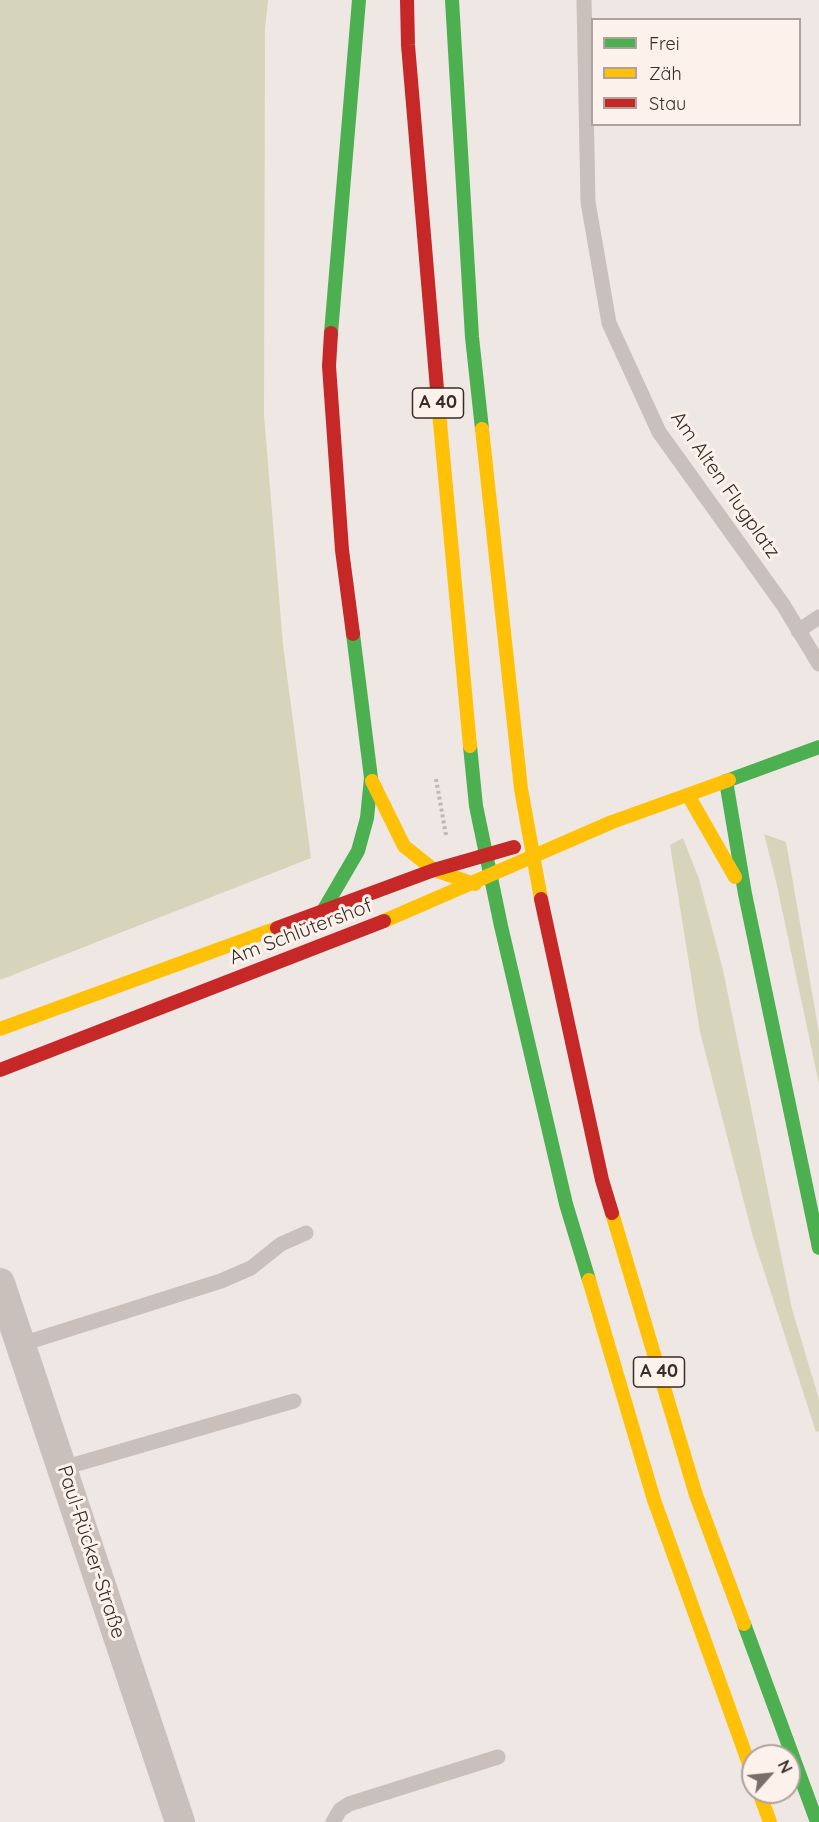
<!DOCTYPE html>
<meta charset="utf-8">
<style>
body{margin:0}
#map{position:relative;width:819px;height:1822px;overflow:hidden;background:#efe7e3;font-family:Quicksand,sans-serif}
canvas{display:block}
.legend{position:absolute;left:591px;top:18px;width:210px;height:108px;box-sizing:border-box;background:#fcf1eb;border:2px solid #afa29d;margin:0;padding:8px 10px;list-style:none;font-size:18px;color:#3b2b29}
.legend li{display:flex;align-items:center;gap:12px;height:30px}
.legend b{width:30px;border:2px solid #afa29d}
.north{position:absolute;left:741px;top:1744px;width:60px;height:60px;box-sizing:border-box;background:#fcf1eb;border:2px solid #afa29d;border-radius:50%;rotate:63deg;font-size:16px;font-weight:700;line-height:24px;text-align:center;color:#3b2b29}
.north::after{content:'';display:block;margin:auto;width:21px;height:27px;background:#7a6d6a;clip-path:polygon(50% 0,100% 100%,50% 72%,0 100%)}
</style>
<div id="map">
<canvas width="819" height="1822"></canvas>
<ul class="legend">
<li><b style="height:8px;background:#4caf50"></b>Frei</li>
<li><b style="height:8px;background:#ffc107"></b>Zäh</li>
<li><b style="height:8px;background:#c62828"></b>Stau</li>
</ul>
<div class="north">N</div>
</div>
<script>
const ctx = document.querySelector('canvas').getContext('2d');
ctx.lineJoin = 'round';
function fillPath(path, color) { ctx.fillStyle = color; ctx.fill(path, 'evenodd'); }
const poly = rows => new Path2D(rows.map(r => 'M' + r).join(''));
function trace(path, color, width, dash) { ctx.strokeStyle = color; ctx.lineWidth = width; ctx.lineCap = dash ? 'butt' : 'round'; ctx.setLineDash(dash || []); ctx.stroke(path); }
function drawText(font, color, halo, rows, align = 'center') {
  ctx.font = font + ' Quicksand,sans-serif'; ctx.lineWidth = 6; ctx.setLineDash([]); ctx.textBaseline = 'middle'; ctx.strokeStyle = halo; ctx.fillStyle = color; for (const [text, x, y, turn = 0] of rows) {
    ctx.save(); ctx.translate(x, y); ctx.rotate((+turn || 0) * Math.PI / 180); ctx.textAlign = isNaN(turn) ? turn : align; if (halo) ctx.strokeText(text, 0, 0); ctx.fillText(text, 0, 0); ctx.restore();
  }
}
const green = poly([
 [0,0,268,0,265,29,264,415,283,645,311,858,0,980],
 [764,834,786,842,819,1033,819,1084,776,881],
 [683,838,699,879,723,970,792,1309,819,1399,819,1431,816,1432,753,1237,700,1032,670,845]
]);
const path = poly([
 [436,779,446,835]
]);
const lane = poly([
 [584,0,588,202,609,323,659,432,784,606,819,664],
 [798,631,819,617],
 [22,1344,221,1281,251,1268,281,1244,306,1233],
 [63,1468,294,1401],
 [333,1822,340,1810,349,1804,498,1757]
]);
const street = poly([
 [0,1283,180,1822]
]);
const fast = poly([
 [452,0,472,337,482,429],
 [331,333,359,0],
 [470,746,476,806,501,926,566,1204,589,1280],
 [729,780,819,747],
 [726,781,745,894,819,1248],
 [323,911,358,851,367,818,371,778,353,634],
 [744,1624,817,1822]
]);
const slow = poly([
 [438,401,470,746],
 [482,429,521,789,541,899],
 [372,781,404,846,434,870,475,884],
 [688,795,735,877],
 [384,921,612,822,729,780],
 [0,1029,277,928],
 [612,1213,696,1495,744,1624],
 [589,1280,654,1500,753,1775],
 [759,1792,770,1822]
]);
const jam = poly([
 [407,0,408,45,438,401],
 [331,333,329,366,342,550,353,634],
 [541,899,602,1180,612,1213],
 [277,928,434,870,514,847],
 [0,1070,384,921]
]);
const shields = [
 [438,403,51],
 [659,1372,51]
];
const shieldNames = [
 ["A 40",438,403],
 ["A 40",659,1372]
];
const streetNames = [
 ["Am Alten Flugplatz",725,485,55],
 ["Am Schlütershof",301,932,-21],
 ["Paul-Rücker-Straße",91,1552,72]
];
fillPath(green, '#d6d5bb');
trace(path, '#c2b7b3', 4, [3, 3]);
trace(lane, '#c9bfbb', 15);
trace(street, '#c9bfbb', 30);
trace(fast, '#4caf50', 14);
trace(slow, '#ffc107', 14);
trace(jam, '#c62828', 14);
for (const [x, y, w] of shields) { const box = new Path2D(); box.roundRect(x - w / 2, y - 15, w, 30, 4.5); ctx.fillStyle = '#fcf1eb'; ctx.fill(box); trace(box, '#3b2b29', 1.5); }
drawText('bold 18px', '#3b2b29', null, shieldNames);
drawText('20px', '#3b2b29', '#fcf1eb', streetNames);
</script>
